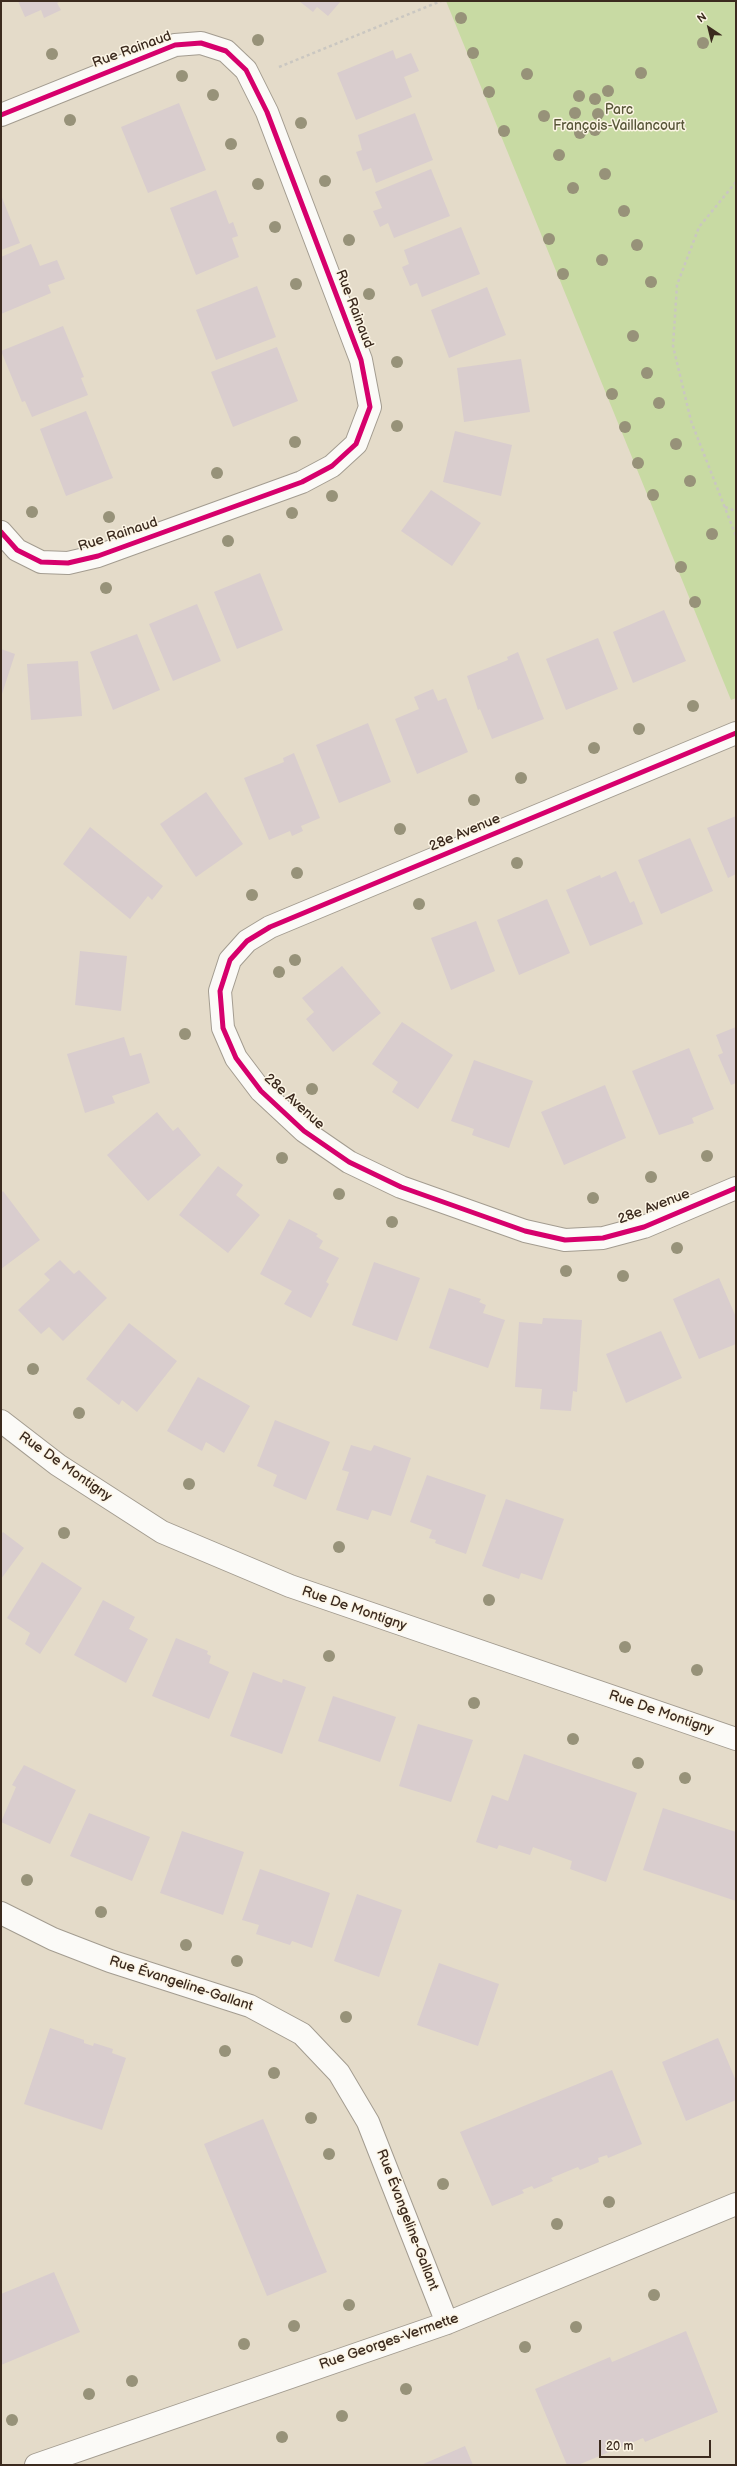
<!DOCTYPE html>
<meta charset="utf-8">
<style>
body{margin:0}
#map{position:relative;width:737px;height:2466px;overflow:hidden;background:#e4dbc9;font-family:"Balsamiq Sans",sans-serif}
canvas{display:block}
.frame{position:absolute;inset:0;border:2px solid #3b2a1e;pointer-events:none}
.north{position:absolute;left:689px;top:8px;width:40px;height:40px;-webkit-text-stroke:3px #fcf5e5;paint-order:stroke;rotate:325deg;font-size:11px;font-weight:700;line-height:16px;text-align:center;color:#3b2a1e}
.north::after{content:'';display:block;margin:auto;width:14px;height:18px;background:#3b2a1e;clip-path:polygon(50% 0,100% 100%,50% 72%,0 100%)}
.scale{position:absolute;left:599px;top:2440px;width:112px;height:18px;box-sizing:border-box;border:2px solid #3b2a1e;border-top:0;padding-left:5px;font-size:12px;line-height:14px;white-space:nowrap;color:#3b2a1e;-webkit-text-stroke:3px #fcf5e5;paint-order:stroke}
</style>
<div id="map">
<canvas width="737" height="2466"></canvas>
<div class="frame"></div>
<div class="north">N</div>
<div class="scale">20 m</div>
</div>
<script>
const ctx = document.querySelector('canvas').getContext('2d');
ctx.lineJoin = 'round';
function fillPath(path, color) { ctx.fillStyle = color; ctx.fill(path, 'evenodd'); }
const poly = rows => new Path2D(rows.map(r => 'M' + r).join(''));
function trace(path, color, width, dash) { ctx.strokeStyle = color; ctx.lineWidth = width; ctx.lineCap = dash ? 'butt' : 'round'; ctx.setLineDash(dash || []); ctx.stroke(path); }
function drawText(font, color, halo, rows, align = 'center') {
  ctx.font = font + ' "Balsamiq Sans",sans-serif'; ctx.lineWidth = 3; ctx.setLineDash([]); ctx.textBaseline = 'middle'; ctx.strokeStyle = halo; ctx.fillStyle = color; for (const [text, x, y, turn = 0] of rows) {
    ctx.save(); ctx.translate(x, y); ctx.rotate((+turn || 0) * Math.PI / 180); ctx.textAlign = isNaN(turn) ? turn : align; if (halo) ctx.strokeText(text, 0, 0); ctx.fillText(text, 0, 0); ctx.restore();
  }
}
const green = poly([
 [446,1,736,1,736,698,731,700]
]);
const building = poly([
 [18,1,61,1,57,3,61,10,44,18,41,10,25,17],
 [299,1,341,1,328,16,317,7,313,12],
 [393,50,396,59,411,53,419,71,404,77,412,97,356,120,337,73],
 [179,103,206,170,148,193,121,127],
 [415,113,433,160,376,183,371,168,363,171,356,152,362,150,358,135],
 [431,169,450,216,394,238,388,223,380,227,373,211,382,208,375,192],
 [216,190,229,224,233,222,238,236,232,238,239,257,196,275,170,208],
 [1,195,20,243,1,250],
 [461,227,480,274,422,297,417,283,410,286,402,267,409,264,404,250],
 [31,244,40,266,57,260,65,279,48,285,51,293,1,314,1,257],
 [257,286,276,337,216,360,196,310],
 [487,287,506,335,449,358,431,310],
 [63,326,84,377,81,378,88,395,32,417,25,401,22,402,1,351],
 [277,347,298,401,233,427,211,372],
 [521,359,530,412,464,422,457,368],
 [86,411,113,478,66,496,40,429],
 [455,431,512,445,501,496,443,482],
 [431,490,481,523,452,566,401,531],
 [260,573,283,630,237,649,214,592],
 [197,604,221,661,173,681,149,624],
 [664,610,686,661,633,683,613,632],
 [137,634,160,690,113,710,90,652],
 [598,638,618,689,566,710,546,659],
 [1,649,15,654,1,697],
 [518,652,544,719,492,739,480,709,478,710,467,676,508,660,507,657],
 [78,661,82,716,31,720,27,664],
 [433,689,438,701,446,698,468,752,417,774,395,719,419,709,414,697],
 [368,723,391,782,339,803,316,745],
 [294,753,320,818,301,826,303,831,292,836,290,831,269,840,244,778,284,762,283,758],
 [206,792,243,844,196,877,160,824],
 [736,816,736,874,728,878,707,828],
 [90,827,163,886,152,900,148,896,130,919,63,864],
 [690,838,713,891,661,914,638,860],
 [616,871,630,903,634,901,643,924,590,946,566,890,600,875,601,878],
 [547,899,570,953,519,975,497,920],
 [476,921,495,971,451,990,431,938],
 [80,951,127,956,121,1011,75,1005],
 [342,966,381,1013,333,1052,306,1019,314,1012,302,998],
 [402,1022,453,1055,418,1109,392,1092,398,1082,372,1064],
 [736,1027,736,1083,731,1085,718,1055,723,1053,716,1035],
 [124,1037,130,1056,141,1053,150,1083,112,1096,115,1103,85,1113,67,1054],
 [689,1048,714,1109,692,1118,694,1123,659,1135,632,1071],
 [474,1060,533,1081,509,1148,472,1135,474,1129,451,1121],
 [605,1085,626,1138,564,1165,541,1112],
 [157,1112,173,1131,178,1127,201,1155,148,1201,107,1155],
 [218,1166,243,1185,236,1195,260,1215,228,1253,179,1215],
 [3,1191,40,1240,1,1269,1,1193],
 [289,1219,318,1234,316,1236,323,1241,319,1248,339,1258,326,1282,329,1284,311,1318,284,1304,292,1291,260,1274],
 [60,1260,74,1274,79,1270,107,1298,63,1341,49,1327,41,1334,18,1310,50,1280,44,1274],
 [374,1262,420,1278,397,1341,352,1325],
 [719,1278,736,1317,736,1344,699,1359,673,1299],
 [449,1288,481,1299,479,1302,486,1305,483,1313,505,1320,488,1368,429,1348],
 [543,1318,582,1320,577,1392,573,1391,571,1411,540,1409,542,1389,515,1387,519,1322,542,1324],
 [129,1323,177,1361,137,1412,122,1400,119,1405,86,1379],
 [661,1331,682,1378,626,1403,606,1354],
 [198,1377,250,1406,224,1453,206,1442,202,1451,167,1431],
 [275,1420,330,1442,306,1500,273,1486,277,1475,257,1466],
 [351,1445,371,1451,374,1445,411,1458,391,1516,372,1510,368,1520,336,1510,349,1472,342,1470],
 [427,1475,486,1495,466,1554,435,1543,436,1540,429,1538,432,1530,410,1522],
 [506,1499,564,1519,542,1580,521,1573,519,1579,482,1566],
 [3,1532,24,1548,1,1579,1,1534],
 [42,1562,82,1588,40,1654,25,1644,30,1633,7,1618],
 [103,1600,135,1617,129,1629,148,1639,126,1683,74,1655],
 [176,1638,208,1651,207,1654,211,1656,209,1663,229,1672,209,1719,152,1696],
 [253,1672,282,1683,283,1679,306,1687,282,1754,230,1736],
 [333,1696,396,1717,380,1762,318,1741],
 [418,1724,473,1740,451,1802,399,1786],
 [524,1754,637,1793,606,1882,570,1869,572,1861,533,1847,530,1855,499,1845,497,1849,476,1842,492,1795,508,1801],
 [24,1765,76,1790,50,1844,1,1822,16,1787,12,1785],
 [663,1808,736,1832,736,1901,643,1870],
 [89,1813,150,1837,132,1881,70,1856],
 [182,1831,244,1852,223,1915,160,1893],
 [260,1869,330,1893,312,1948,292,1941,290,1945,256,1934,259,1925,242,1920],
 [357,1894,402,1910,379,1977,334,1961],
 [439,1963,499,1984,478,2046,417,2025],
 [50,2028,84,2040,84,2043,93,2046,94,2043,113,2049,112,2053,126,2058,102,2130,24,2104],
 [718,2038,736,2081,736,2100,686,2121,662,2062],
 [612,2070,642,2144,608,2158,607,2155,598,2158,599,2162,580,2170,578,2167,551,2178,553,2181,534,2189,532,2186,522,2190,524,2193,492,2206,460,2132],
 [263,2119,327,2272,267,2296,204,2144],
 [54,2272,80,2332,1,2365,1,2294],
 [686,2331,718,2412,645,2442,643,2438,578,2465,567,2465,535,2389,610,2357,612,2362],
 [465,2446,473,2465,421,2465]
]);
const path = poly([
 [279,67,441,1],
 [736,182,699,227,677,285,673,346,691,421,736,536],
 [725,507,736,511]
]);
const minor = poly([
 [1,115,175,45,201,43,226,51,246,70,267,112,361,360,370,407,356,444,332,466,302,482,98,556,68,563,41,562,17,550,1,532],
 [736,733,270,927,247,941,230,960,220,991,223,1028,236,1058,261,1091,304,1131,349,1162,401,1187,525,1231,565,1240,603,1238,644,1227,736,1188],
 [1,1421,58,1465,162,1532,290,1586,736,1739],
 [1,1913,53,1939,110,1961,250,2006,302,2034,339,2073,368,2122,447,2323],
 [36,2465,447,2323,736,2204]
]);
const cycleway = poly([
 [1,115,175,45,201,43,226,51,246,70,267,112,361,360,370,407,356,444,332,466,302,482,98,556,68,563,41,562,17,550,1,532],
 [736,733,270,927,247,941,230,960,220,991,223,1028,236,1058,261,1091,304,1131,349,1162,401,1187,525,1231,565,1240,603,1238,644,1227,736,1188]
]);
const trees = [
 [461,18],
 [258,40],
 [703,43],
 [473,53],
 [52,54],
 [641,73],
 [527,74],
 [182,76],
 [608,91],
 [489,92],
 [213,95],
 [579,96],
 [595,99],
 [575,113],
 [598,114],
 [544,116],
 [70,120],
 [301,123],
 [595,130],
 [504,131],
 [580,133],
 [231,144],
 [559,155],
 [605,174],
 [325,181],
 [258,184],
 [573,188],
 [624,211],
 [275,227],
 [549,239],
 [349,240],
 [637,245],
 [602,260],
 [563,274],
 [651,282],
 [296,284],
 [369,294],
 [633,336],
 [397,362],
 [647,373],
 [612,394],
 [659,403],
 [397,426],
 [625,427],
 [295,442],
 [676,444],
 [638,463],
 [217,473],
 [690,481],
 [653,495],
 [332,496],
 [32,512],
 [292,513],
 [109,517],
 [712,534],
 [228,541],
 [681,567],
 [106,588],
 [695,602],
 [693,706],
 [639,729],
 [594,748],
 [521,778],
 [474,800],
 [400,829],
 [517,863],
 [297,873],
 [252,895],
 [419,904],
 [295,960],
 [279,972],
 [185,1034],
 [312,1089],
 [707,1156],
 [282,1158],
 [651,1177],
 [339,1194],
 [593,1198],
 [392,1222],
 [677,1248],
 [566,1271],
 [623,1276],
 [33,1369],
 [79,1413],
 [189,1484],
 [64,1533],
 [339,1547],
 [489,1600],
 [625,1647],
 [329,1656],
 [697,1670],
 [474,1703],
 [573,1739],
 [638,1763],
 [685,1778],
 [27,1880],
 [101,1912],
 [186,1945],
 [237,1961],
 [346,2017],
 [225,2051],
 [274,2073],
 [311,2118],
 [329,2154],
 [443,2184],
 [609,2202],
 [557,2224],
 [654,2295],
 [349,2305],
 [294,2326],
 [576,2327],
 [244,2344],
 [525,2347],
 [132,2381],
 [406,2389],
 [89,2394],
 [342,2416],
 [12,2420],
 [282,2437]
];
const streetNames = [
 ["Rue Rainaud",132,50,-20],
 ["Rue Rainaud",354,309,69],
 ["Rue Rainaud",118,535,-18],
 ["28e Avenue",465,833,-23],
 ["28e Avenue",294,1102,42],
 ["28e Avenue",654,1207,-21],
 ["Rue De Montigny",65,1467,35],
 ["Rue De Montigny",354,1609,19],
 ["Rue De Montigny",661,1713,19],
 ["Rue Évangeline-Gallant",181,1984,18],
 ["Rue Évangeline-Gallant",407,2220,69],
 ["Rue Georges-Vermette",389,2342,-19]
];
const parkNames = [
 ["Parc",619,110],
 ["François-Vaillancourt",619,126]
];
fillPath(green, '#c8daa3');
fillPath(building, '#d9cdce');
trace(minor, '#a39c90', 24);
trace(path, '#cac7c1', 2.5, [3, 3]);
trace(minor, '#fbfaf7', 22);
trace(cycleway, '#d6006c', 5);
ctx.fillStyle = '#979279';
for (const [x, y] of trees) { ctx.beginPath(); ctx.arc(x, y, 6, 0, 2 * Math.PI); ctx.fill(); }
drawText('14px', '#3b2a1e', '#fcf5e5', streetNames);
drawText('14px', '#585638', '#fcf5e5', parkNames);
</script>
